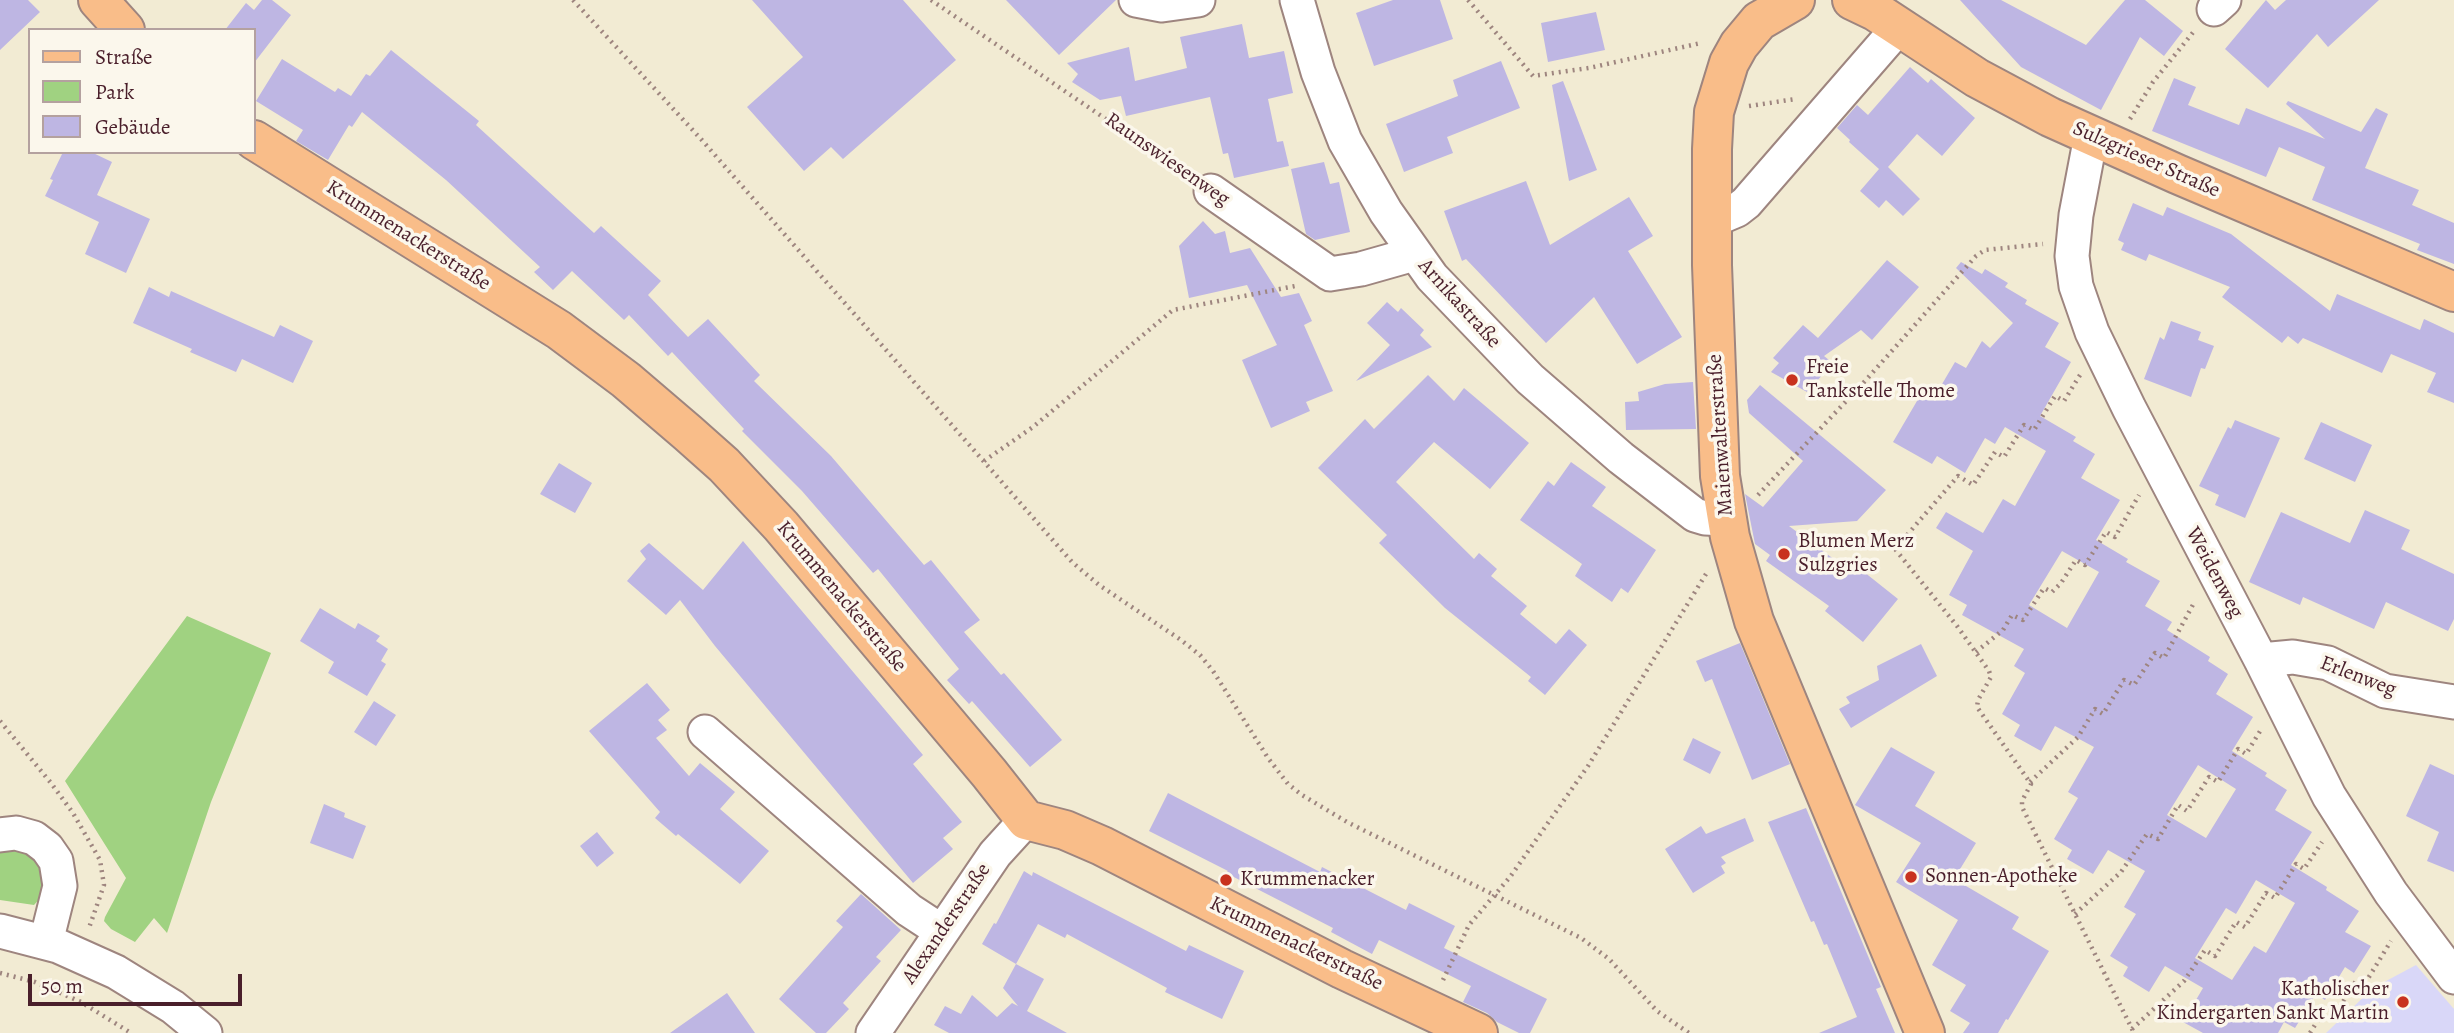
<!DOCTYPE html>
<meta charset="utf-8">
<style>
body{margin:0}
#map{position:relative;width:2454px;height:1033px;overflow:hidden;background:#f2ebd3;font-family:Alegreya,serif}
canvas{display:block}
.legend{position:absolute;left:28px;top:28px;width:228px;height:126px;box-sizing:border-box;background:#fbf7ec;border:2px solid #b4a19f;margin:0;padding:9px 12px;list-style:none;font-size:21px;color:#4a1f2b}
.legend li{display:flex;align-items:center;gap:14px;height:35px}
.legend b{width:35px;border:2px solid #b4a19f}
.scale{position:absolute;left:28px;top:974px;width:214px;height:32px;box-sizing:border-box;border:4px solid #4a1f2b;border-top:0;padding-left:9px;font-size:21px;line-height:24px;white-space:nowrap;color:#4a1f2b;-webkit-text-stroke:5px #fbf7ec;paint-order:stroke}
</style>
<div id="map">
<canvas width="2454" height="1033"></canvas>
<ul class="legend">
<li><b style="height:9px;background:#f9bd89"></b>Straße</li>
<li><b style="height:19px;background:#a0d281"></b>Park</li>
<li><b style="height:19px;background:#beb6e3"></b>Gebäude</li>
</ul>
<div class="scale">50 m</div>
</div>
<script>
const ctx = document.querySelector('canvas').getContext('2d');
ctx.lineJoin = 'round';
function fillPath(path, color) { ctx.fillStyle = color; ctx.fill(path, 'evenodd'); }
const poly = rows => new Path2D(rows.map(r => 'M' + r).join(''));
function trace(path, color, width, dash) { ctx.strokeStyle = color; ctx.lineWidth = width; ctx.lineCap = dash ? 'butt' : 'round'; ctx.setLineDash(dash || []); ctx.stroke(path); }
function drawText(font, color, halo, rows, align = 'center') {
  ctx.font = font + ' Alegreya,serif'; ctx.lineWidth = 7; ctx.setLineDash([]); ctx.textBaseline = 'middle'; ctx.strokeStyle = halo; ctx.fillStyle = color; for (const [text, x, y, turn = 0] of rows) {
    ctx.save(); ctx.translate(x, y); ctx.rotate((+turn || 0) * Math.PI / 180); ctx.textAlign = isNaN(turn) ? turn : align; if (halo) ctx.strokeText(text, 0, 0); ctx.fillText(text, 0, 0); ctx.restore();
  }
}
const built = poly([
 [2416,965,2454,1009,2454,1033,2326,1033,2373,988]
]);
const green = poly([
 [187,616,271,653,211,802,167,933,154,918,135,942,111,929,104,921,105,917,126,878,65,781],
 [6,849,26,851,40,865,44,876,43,895,34,905,0,900,0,850]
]);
const building = poly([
 [0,0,28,0,40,12,0,50],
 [262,0,272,0,291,15,254,63,254,30,225,30,246,3,254,10],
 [752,0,903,0,956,60,843,159,831,147,804,171,747,107,803,57],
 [1006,0,1116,0,1059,55],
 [1393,0,1440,0,1453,39,1374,66,1356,13],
 [1960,0,2001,0,2086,45,2125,0,2145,0,2183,31,2164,56,2140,37,2101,110,2021,67],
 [2266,0,2275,10,2286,0,2379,0,2328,47,2317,34,2268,88,2225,49],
 [1596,12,1605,50,1548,62,1541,23],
 [1242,24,1249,58,1284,51,1293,93,1268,99,1277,142,1283,141,1289,166,1234,178,1228,153,1223,154,1210,97,1126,116,1121,96,1100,100,1072,82,1078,74,1067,63,1129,47,1135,81,1187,68,1180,37],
 [391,50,479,121,476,125,594,233,601,226,661,281,648,295,688,337,708,319,760,375,754,381,831,456,924,565,931,560,980,620,964,632,1001,675,1004,673,1062,740,1030,767,972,701,969,704,947,680,959,669,878,569,873,573,802,491,742,431,744,429,672,352,668,356,629,315,624,320,572,271,553,290,534,272,540,267,446,180,362,112,352,127,349,125,328,160,296,141,303,130,256,101,282,59,335,92,338,88,351,96,366,74,370,76],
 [1501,61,1520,108,1447,137,1453,153,1404,172,1386,124,1458,96,1453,80],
 [1910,67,1928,83,1931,79,1975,118,1942,156,1917,134,1888,167,1920,199,1903,216,1886,200,1879,208,1860,191,1879,169,1849,142,1850,140,1837,128,1857,105,1868,115],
 [2174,78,2196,87,2188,105,2239,125,2246,108,2325,139,2286,104,2288,101,2361,132,2376,108,2388,114,2365,168,2419,190,2412,205,2454,223,2454,264,2417,250,2420,244,2312,200,2325,167,2279,147,2266,177,2152,131],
 [1563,81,1597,170,1569,181,1552,85],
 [63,152,91,152,112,162,97,195,150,219,126,273,85,254,99,222,45,196,53,180,50,179],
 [1324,162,1330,184,1339,182,1350,232,1315,240,1306,234,1291,169],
 [1526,181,1550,245,1629,197,1653,236,1628,251,1682,337,1637,364,1594,297,1546,343,1466,259,1462,261,1444,211],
 [2133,203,2163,216,2167,207,2231,234,2330,311,2337,294,2420,330,2424,319,2454,333,2454,403,2427,392,2436,373,2391,354,2382,373,2303,338,2298,344,2288,336,2282,343,2222,297,2230,287,2149,254,2146,261,2121,250,2124,243,2118,240],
 [1203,221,1215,234,1225,231,1230,253,1250,248,1281,297,1299,293,1312,321,1304,325,1333,391,1306,402,1310,411,1271,428,1242,360,1277,345,1247,285,1189,298,1179,246],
 [1887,260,1919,287,1872,340,1861,330,1824,356,1829,360,1821,368,1825,372,1807,392,1771,372,1779,363,1773,358,1803,325,1818,338],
 [1961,262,1982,274,1985,269,2008,283,2005,287,2027,300,2025,304,2059,323,2045,347,2071,362,2040,416,2076,437,2073,441,2095,454,2081,478,2120,500,2096,540,2128,559,2126,562,2160,581,2145,606,2172,622,2167,630,2210,657,2208,661,2228,674,2216,694,2253,717,2232,751,2267,773,2265,776,2287,790,2275,810,2312,832,2291,865,2327,887,2326,890,2359,911,2345,932,2371,946,2354,973,2345,967,2325,1000,2316,994,2295,1028,2284,1022,2278,1033,2203,1033,2183,1022,2203,988,2165,966,2149,992,2123,976,2128,967,2110,956,2136,914,2124,907,2145,871,2108,850,2093,874,2067,859,2072,850,2054,839,2078,798,2068,792,2094,747,2055,726,2041,751,2014,736,2020,725,2002,714,2025,673,2014,666,2024,649,1962,615,1967,605,1949,595,1973,551,1936,528,1946,512,1983,533,2003,499,2015,506,2046,451,2005,427,1995,444,1985,438,1965,473,1937,456,1932,464,1893,442,1924,389,1935,396,1955,362,1966,368,1982,341,1990,348,2013,323,1956,268],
 [2062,551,2099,572,2067,628,2029,605],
 [2198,765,2236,789,2206,838,2167,815],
 [2256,880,2295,903,2266,953,2254,946,2232,980,2195,958,2226,908,2236,914],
 [149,287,169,297,171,291,274,337,280,325,313,341,293,383,242,359,236,372,190,352,192,349,133,323],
 [1387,302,1398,312,1401,308,1424,330,1420,335,1432,347,1356,381,1390,345,1367,323],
 [2171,321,2201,332,2198,340,2214,346,2205,369,2201,368,2191,397,2144,379,2160,337,2164,340],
 [1428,375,1454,401,1464,388,1529,443,1490,489,1434,442,1396,482,1474,559,1479,553,1497,569,1491,576,1527,606,1520,614,1556,644,1569,629,1587,645,1545,695,1528,681,1531,677,1445,608,1379,543,1387,535,1318,468,1365,419,1374,429],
 [1693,382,1696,429,1626,430,1625,402,1639,401,1638,392,1665,384],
 [1760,385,1886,490,1857,521,1789,526,1854,574,1859,568,1898,599,1863,642,1825,611,1829,606,1766,561,1770,555,1755,544,1745,494,1763,507,1803,461,1749,413,1747,400],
 [2235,420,2280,438,2245,518,2215,505,2219,495,2199,486,2228,427,2231,429],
 [2321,422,2372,445,2355,482,2304,459],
 [1571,462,1606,487,1592,506,1656,550,1628,593,1621,588,1612,602,1575,576,1582,564,1520,520,1548,481,1554,486],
 [559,463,592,483,575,513,540,494],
 [2365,510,2410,530,2401,549,2454,574,2454,619,2448,631,2386,602,2374,629,2303,597,2300,605,2249,582,2281,512,2350,543],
 [743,541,923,755,913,764,962,822,943,838,953,849,913,883,715,646,680,600,666,615,627,581,646,559,640,551,649,543,703,590],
 [320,608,355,629,358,623,380,636,376,641,388,649,381,661,386,664,367,696,328,673,334,662,300,641],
 [1740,643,1790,764,1752,780,1712,679,1705,682,1696,661],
 [1921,644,1937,676,1851,728,1839,709,1850,703,1846,697,1879,680,1877,666],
 [647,683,670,710,658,720,667,730,656,738,689,776,700,763,735,792,720,809,769,851,740,884,678,834,676,836,655,818,660,812,589,731],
 [374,701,396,715,376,746,354,732],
 [1693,738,1721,752,1710,774,1683,760],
 [1891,747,1935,772,1915,806,1976,843,1954,879,2019,917,2012,929,2049,951,2008,1020,2006,1019,1998,1033,1963,1033,1970,1023,1950,1011,1966,985,1932,965,1958,920,1896,882,1921,843,1855,805],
 [2430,764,2454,775,2454,872,2427,861,2439,832,2406,816],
 [1168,793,1320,872,1322,867,1406,910,1409,903,1455,926,1444,948,1547,999,1530,1033,1519,1033,1497,1022,1487,1013,1463,1002,1471,986,1379,940,1372,954,1331,932,1333,928,1226,873,1228,871,1149,831],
 [324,804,345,813,344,817,366,826,353,859,310,843],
 [1806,808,1881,987,1876,989,1895,1033,1819,1033,1857,1017,1827,944,1824,945,1814,921,1811,922,1768,822],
 [1745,818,1754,841,1721,857,1726,863,1721,866,1725,873,1693,893,1665,849,1701,826,1706,834],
 [597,832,614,853,597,867,580,846],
 [1024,871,1032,876,1033,872,1186,951,1189,945,1244,971,1222,1019,1165,992,1167,988,1067,934,1065,938,1038,924,1016,964,982,944,994,923,996,924],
 [861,894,901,930,876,957,881,961,843,1003,849,1009,826,1033,816,1033,779,999,843,927,836,921],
 [1016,964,1044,979,1027,1011,1067,1033,949,1033,934,1025,945,1006,961,1014,972,995,997,1017,1012,1003,1018,1006,1003,988],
 [727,993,755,1033,670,1033]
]);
const path = poly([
 [573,0,700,138,1072,562,1099,585,1181,640,1200,655,1213,671,1268,758,1288,784,1302,795,1347,822,1581,938,1609,959,1657,1011,1689,1033],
 [931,0,1188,175],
 [1468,0,1533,76,1589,68,1701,43],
 [1749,106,1796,99],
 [2130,119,2153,82,2195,30],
 [2080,375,2064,401,2055,396,2034,430,2024,425,2004,457,1995,452,1973,485,1958,476,1895,549,1957,626,1989,671,1991,677,1978,700,1977,707,2031,784,2022,801,2022,807,2134,1033],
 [984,461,1033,427,1173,310,1295,286],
 [1758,495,1866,380,1976,256,1985,250,2043,244],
 [1976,652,2003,630,2012,615,2023,620,2044,588,2052,592,2061,583,2076,560,2085,565,2106,532,2115,537,2139,495],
 [0,721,51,783,73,813,100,860,104,885,89,928],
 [2030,782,2078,737,2095,709,2103,714,2124,680,2134,685,2155,653,2164,658,2195,601],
 [2075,914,2121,872,2147,834,2158,839,2178,805,2187,811,2209,777,2218,782,2238,749,2246,754,2262,728],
 [0,973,35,982,81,1002,131,1033],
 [1443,980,1469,925,1510,877,1588,766,1706,574],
 [2132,1029,2184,981,2205,950,2215,956,2236,922,2245,927,2266,893,2275,898,2296,864,2304,869,2322,842],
 [2310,1033,2326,1007,2336,1013,2356,981,2364,985,2391,941]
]);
const minor = poly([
 [1136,0,1162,5,1198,0],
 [1297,0,1318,72,1345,141,1386,212,1432,277,1530,379,1621,458,1695,515,1705,518,1727,519],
 [2214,9,2224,0],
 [2091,136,2076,215,2072,256,2076,286,2092,332,2129,408,2261,660,2329,796,2391,893,2454,977],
 [1211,191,1330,274,1361,269,1414,254],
 [1711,221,1737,210,1746,203,1899,27],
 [2261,660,2293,657,2328,663,2385,691,2454,702],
 [705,732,909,910,941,931],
 [0,835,16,833,34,838,47,848,56,861,60,886,46,942],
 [0,931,58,946,116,972,173,1007,205,1033],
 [873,1033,995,854,1026,820]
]);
const major = poly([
 [98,0,125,30],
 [1795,0,1759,21,1739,45,1729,63,1714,112,1712,149,1712,265,1720,476,1730,537,1754,621,1925,1033],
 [1852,0,1875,11,1977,78,2050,117,2177,174,2454,292],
 [254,140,559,330,626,380,688,433,724,465,781,526,989,773,1026,820,1065,830,1102,846,1342,969,1478,1033]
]);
const markers = [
 [1792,380,7,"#c8321e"],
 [1784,554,7,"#c8321e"],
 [1911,877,7,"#c8321e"],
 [1226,880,7,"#c8321e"],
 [2403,1002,7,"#c8321e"]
];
const streetNames = [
 ["Raunswiesenweg",1167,160,35],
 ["Sulzgrieser Straße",2146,160,24],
 ["Krummenackerstraße",408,236,32],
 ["Arnikastraße",1459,304,48],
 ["Maienwalterstraße",1721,435,-94],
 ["Weidenweg",2214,573,62],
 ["Krummenackerstraße",841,597,50],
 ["Erlenweg",2358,677,21],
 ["Alexanderstraße",947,924,-56],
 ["Krummenackerstraße",1296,944,26]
];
const poiNames = [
 ["Freie",1806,368],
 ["Tankstelle Thome",1806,392],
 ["Blumen Merz",1798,542],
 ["Sulzgries",1798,566],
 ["Sonnen-Apotheke",1925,877],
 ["Krummenacker",1240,880],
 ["Katholischer",2389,990,"right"],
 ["Kindergarten Sankt Martin",2389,1014,"right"]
];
fillPath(built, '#d9d7f8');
fillPath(green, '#a0d281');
fillPath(building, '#beb6e3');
trace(minor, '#9e857f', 37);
trace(major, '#9e857f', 42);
trace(path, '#9e857f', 4.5, [2, 5]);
trace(minor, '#fff', 33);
trace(major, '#f9bd89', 38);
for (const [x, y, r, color] of markers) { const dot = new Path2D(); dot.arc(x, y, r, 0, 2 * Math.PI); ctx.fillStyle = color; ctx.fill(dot); trace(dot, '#fbf7ec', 2.5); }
drawText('21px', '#4a1f2b', '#fbf7ec', streetNames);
drawText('21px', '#4a1f2b', '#fbf7ec', poiNames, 'left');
</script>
